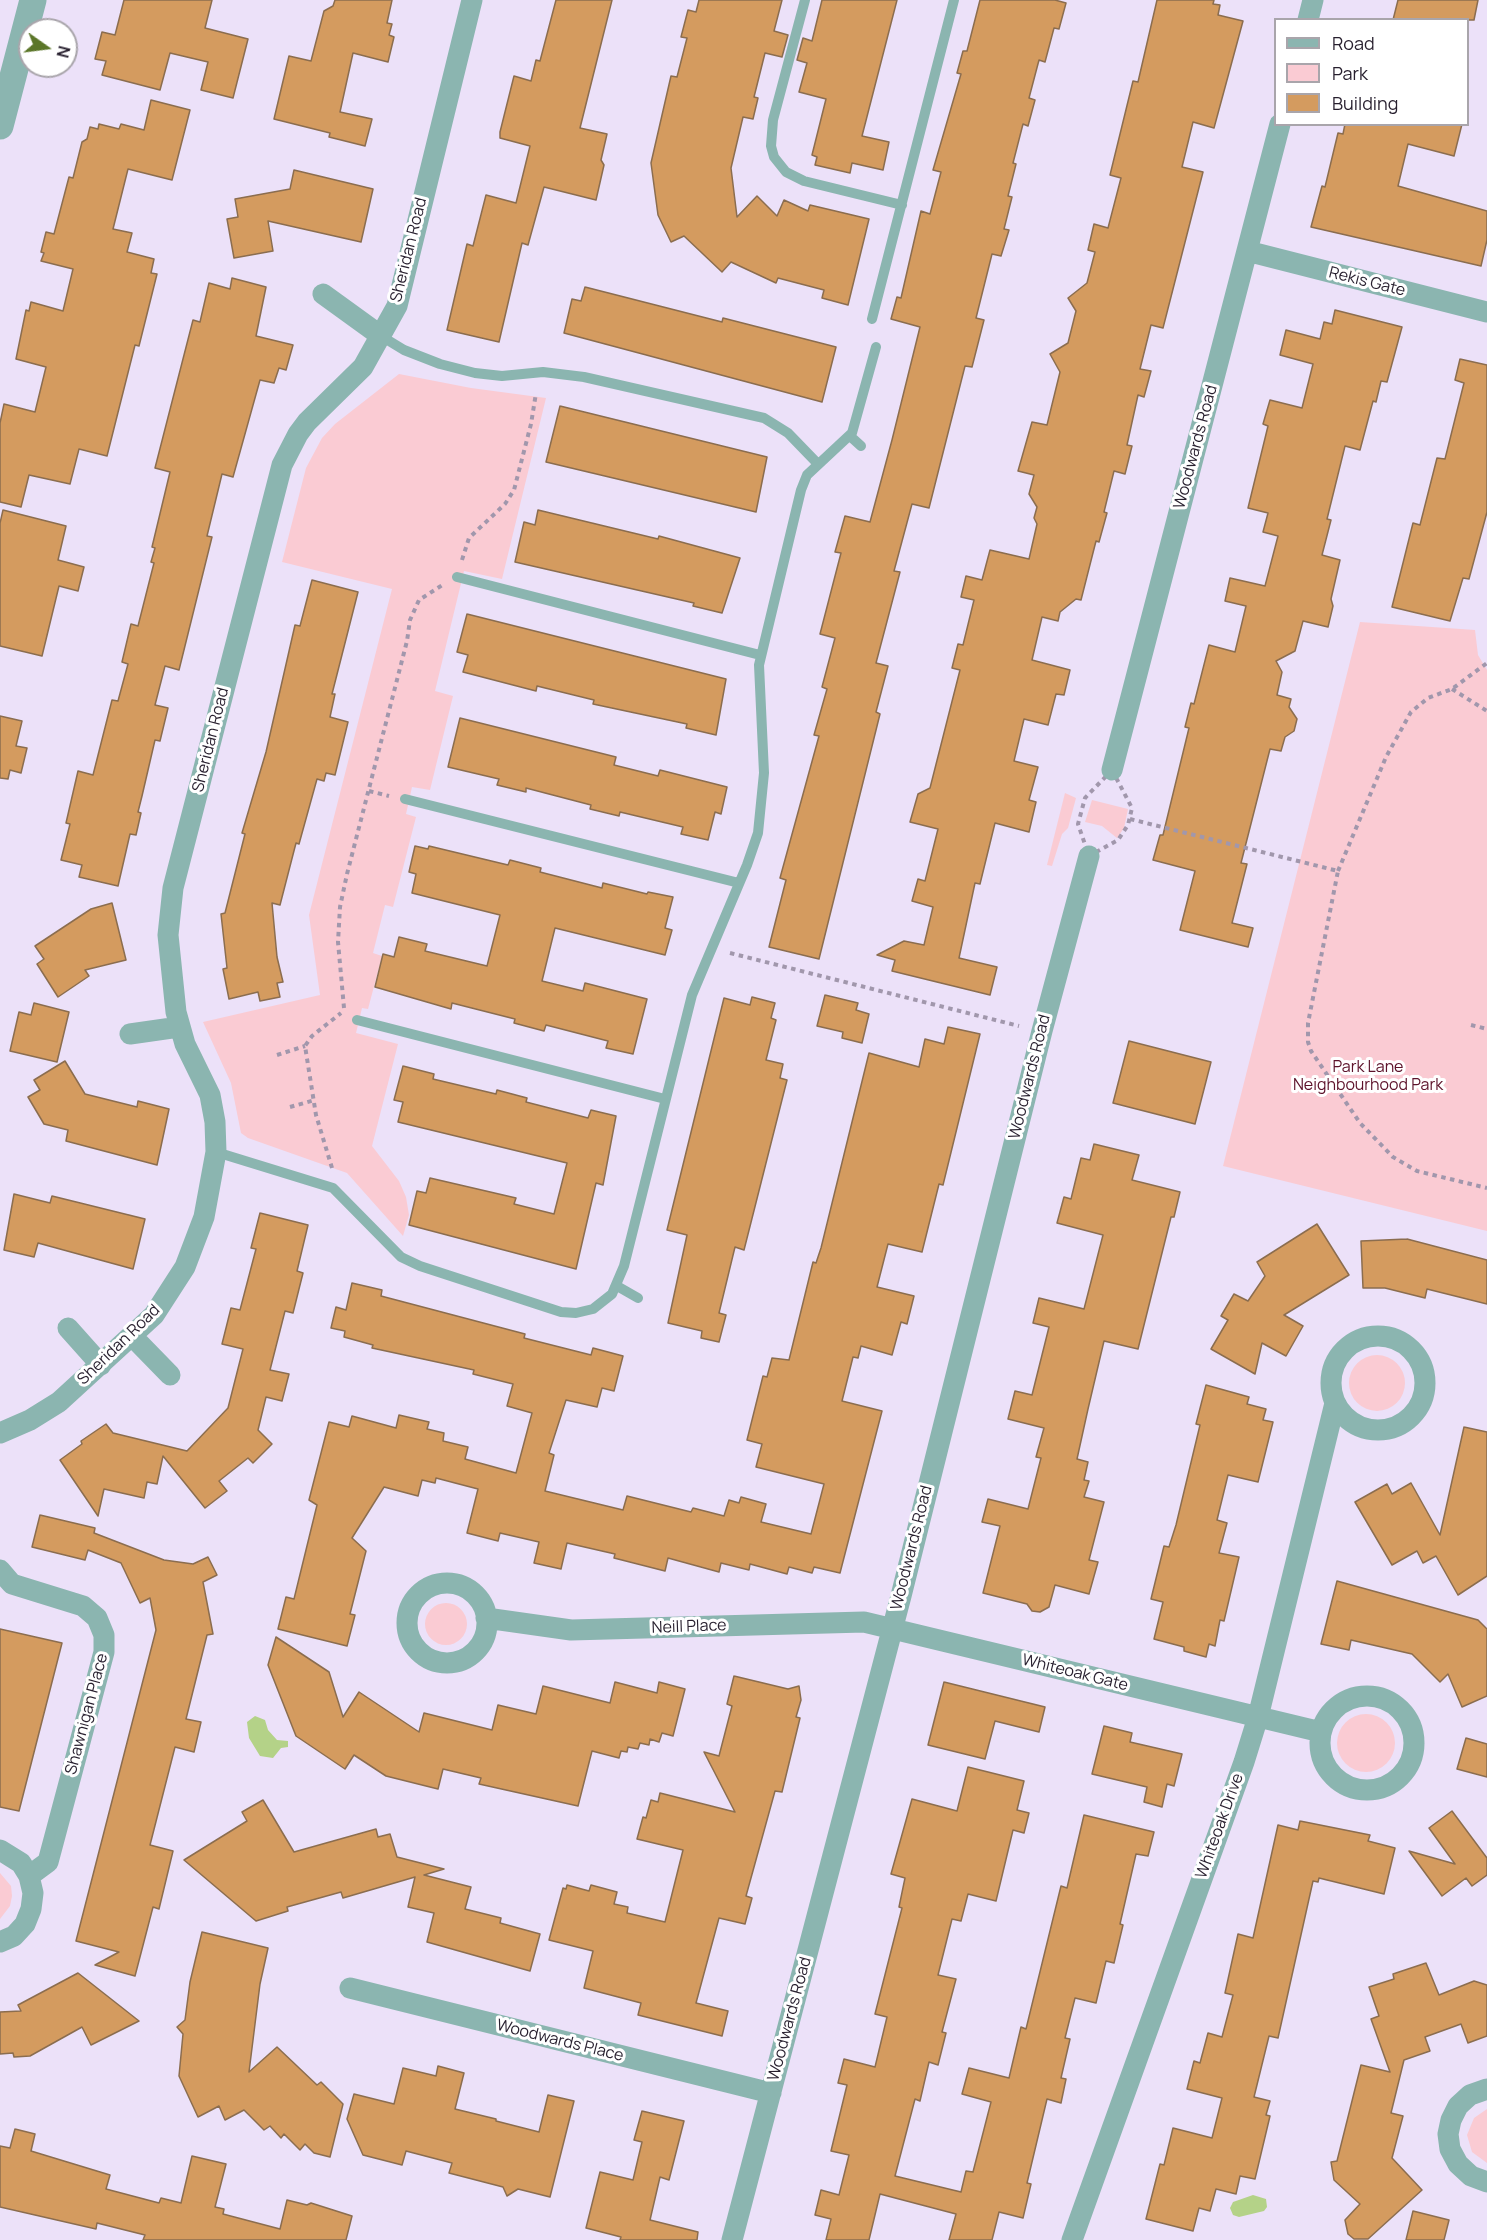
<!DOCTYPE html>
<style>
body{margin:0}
#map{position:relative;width:1487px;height:2240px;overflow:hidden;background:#ece1f9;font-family:Manrope,sans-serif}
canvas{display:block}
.legend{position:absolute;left:1274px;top:18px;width:195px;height:108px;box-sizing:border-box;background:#fff;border:2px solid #a9a5ab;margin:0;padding:8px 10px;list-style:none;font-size:18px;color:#271f2e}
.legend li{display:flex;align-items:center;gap:12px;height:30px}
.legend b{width:30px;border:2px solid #a9a5ab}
.north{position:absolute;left:18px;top:18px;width:60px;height:60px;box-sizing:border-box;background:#fff;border:2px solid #a9a5ab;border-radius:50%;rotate:104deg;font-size:16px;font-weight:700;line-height:24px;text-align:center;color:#271f2e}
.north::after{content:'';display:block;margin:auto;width:21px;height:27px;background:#5b7629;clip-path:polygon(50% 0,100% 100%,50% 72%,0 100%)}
</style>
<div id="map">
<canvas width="1487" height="2240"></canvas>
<ul class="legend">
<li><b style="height:8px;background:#8bb5b0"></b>Road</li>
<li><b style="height:16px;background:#facbd3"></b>Park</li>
<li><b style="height:16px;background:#d49b5f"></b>Building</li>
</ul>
<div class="north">N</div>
</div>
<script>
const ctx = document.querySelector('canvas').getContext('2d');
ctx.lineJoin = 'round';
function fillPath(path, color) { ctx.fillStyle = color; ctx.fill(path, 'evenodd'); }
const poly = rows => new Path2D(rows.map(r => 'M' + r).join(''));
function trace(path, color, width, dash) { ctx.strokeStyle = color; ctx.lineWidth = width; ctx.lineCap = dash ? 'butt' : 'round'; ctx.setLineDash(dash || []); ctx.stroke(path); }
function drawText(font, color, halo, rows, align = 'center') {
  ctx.font = font + ' Manrope,sans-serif'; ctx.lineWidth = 6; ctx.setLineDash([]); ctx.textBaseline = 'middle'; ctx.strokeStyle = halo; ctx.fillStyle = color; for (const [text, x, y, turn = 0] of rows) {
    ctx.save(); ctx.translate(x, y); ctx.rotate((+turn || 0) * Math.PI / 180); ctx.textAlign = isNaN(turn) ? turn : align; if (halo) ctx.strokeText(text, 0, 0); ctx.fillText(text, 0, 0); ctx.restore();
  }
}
const green = poly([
 [399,374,471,388,546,398,502,579,464,571,435,691,453,696,430,790,412,787,406,814,416,817,393,907,385,905,373,953,382,956,368,1009,362,1008,356,1033,398,1044,372,1146,399,1181,406,1197,409,1215,403,1236,347,1173,248,1138,241,1133,231,1083,203,1022,320,995,309,915,392,589,282,562,306,468,322,438,335,424],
 [1360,622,1475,630,1478,655,1487,670,1487,1231,1223,1166],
 [1065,793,1076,798,1068,828,1062,834,1052,866,1047,865],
 [1092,800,1128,809,1124,828,1117,838,1102,826,1085,822],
 '1349 1383a28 28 0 1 1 56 0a28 28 0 1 1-56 0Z',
 '425 1624a21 21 0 1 1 42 0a21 21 0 1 1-42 0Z',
 '1337 1743a29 29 0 1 1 58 0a29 29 0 1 1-58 0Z',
 [0,1873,11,1886,12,1896,10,1906,0,1919],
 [1487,2109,1487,2163,1472,2152,1467,2135,1474,2118]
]);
const water = poly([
 [255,1716,265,1720,268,1730,277,1740,288,1741,288,1747,281,1748,273,1758,260,1756,249,1738,247,1722],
 [1253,2195,1266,2199,1267,2207,1264,2211,1239,2217,1233,2215,1230,2208,1233,2202]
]);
const building = poly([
 [124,0,212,0,205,28,248,39,233,98,201,90,208,62,170,53,160,90,102,75,106,61,95,59,102,32,115,35,124,0],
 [335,0,392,0,387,23,392,24,389,35,394,37,388,62,353,53,340,112,372,119,365,146,329,137,330,133,274,119,289,56,311,61,324,11,333,6,335,0],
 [556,0,612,0,580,128,607,134,601,160,604,165,596,200,544,187,528,245,522,243,499,342,447,330,467,244,473,246,486,195,516,203,530,146,500,138,500,132,514,76,531,81,536,60,540,61,556,0],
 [699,0,782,0,774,31,788,35,782,57,765,53,754,97,758,98,753,119,743,117,731,168,737,217,757,196,777,216,784,200,808,211,810,205,869,219,848,305,822,298,824,290,778,278,776,283,731,262,722,272,684,236,671,242,658,215,651,163,671,76,677,77,687,38,681,37,688,10,696,12,699,0],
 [822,0,897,0,862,136,889,142,883,170,852,163,850,173,815,165,817,157,812,155,826,99,799,92,807,63,797,60,803,38,812,41,822,0],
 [980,0,1055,0,1066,3,1059,29,1054,28,1045,62,1039,60,1029,98,1035,100,1028,126,1023,124,1013,163,1016,164,1008,196,1012,197,1004,229,1009,230,1001,256,992,254,976,318,984,320,972,367,965,366,929,508,912,504,894,571,900,572,876,663,888,666,876,712,880,714,819,959,769,947,786,880,780,878,819,736,814,735,827,689,822,687,835,638,820,634,841,553,835,552,845,516,870,522,892,440,920,327,891,319,897,297,901,298,921,211,930,214,941,172,933,170,961,74,957,73,963,51,967,51,980,0],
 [1157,0,1214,0,1213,4,1220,5,1218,15,1243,21,1214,128,1193,122,1182,167,1203,172,1163,328,1151,325,1140,369,1151,371,1144,397,1138,395,1127,445,1132,446,1125,474,1114,471,1104,512,1107,513,1099,542,1096,541,1081,600,1076,599,1060,612,1058,621,1042,617,1032,660,1070,670,1064,695,1056,694,1048,725,1024,719,1014,761,1038,767,1029,800,1036,802,1029,832,995,823,980,884,975,883,959,958,997,967,990,995,892,971,895,960,877,955,904,941,924,945,933,907,912,901,918,879,925,881,938,829,910,822,918,794,930,788,960,670,952,668,958,644,963,645,974,600,961,597,966,576,982,580,990,550,1029,559,1037,524,1034,518,1037,507,1029,494,1034,475,1018,471,1032,422,1047,425,1060,372,1050,354,1068,343,1076,311,1068,298,1087,283,1095,252,1088,250,1094,224,1108,228,1121,178,1110,175,1133,81,1138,82,1157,0],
 [1398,0,1478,0,1474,20,1393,20,1398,0],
 [151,100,190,110,172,180,128,169,113,229,132,233,127,252,154,259,151,273,157,274,139,346,135,345,107,456,79,449,70,484,29,475,21,507,0,502,0,423,4,404,35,412,46,367,16,359,26,310,29,311,31,302,63,311,73,269,41,261,44,253,41,252,46,232,54,234,69,177,73,178,82,142,87,139,90,127,98,129,99,124,119,129,121,124,144,130,151,100],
 [1345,124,1462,124,1454,156,1408,144,1398,186,1487,211,1487,240,1481,266,1311,227,1322,186,1325,187,1338,133,1343,134,1345,124],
 [294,170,373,189,361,242,268,221,273,251,234,258,227,219,238,217,235,199,290,189,294,170],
 [232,278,266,287,256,336,293,345,286,370,279,368,274,383,260,380,233,477,222,474,207,536,212,537,179,670,165,666,155,705,168,708,160,741,155,740,142,796,138,812,141,813,136,835,130,834,118,886,79,877,82,865,61,860,70,824,66,823,78,771,93,775,112,700,118,701,128,664,122,662,131,624,138,626,154,563,151,562,155,548,152,547,170,472,155,468,193,320,200,322,209,283,230,289,232,278],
 [585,287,722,322,723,318,836,347,822,402,564,333,572,299,581,301,585,287],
 [1335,310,1402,327,1387,382,1381,381,1376,402,1373,401,1360,450,1345,446,1327,519,1331,520,1322,555,1340,560,1331,599,1333,606,1328,627,1303,621,1295,651,1276,661,1282,672,1277,695,1291,699,1289,707,1297,719,1294,731,1285,737,1281,751,1270,749,1241,863,1247,864,1232,923,1253,928,1248,947,1180,930,1195,871,1153,860,1160,835,1163,835,1189,728,1185,727,1191,703,1194,704,1209,645,1235,652,1246,606,1225,601,1230,578,1265,586,1278,536,1263,532,1268,513,1248,508,1268,426,1263,424,1270,400,1302,408,1313,364,1280,355,1286,330,1320,339,1324,322,1332,324,1335,310],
 [1460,359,1487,365,1487,512,1469,579,1463,578,1450,621,1392,607,1413,523,1420,525,1437,458,1445,459,1464,383,1455,380,1460,359],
 [560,406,767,457,756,512,546,462,560,406],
 [3,510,66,526,58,560,84,567,78,591,59,586,42,656,0,646,0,523,3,510],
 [538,510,658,539,659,536,740,558,722,613,693,606,694,603,515,562,524,522,535,525,538,510],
 [312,580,358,592,332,694,335,694,330,717,348,722,335,775,326,773,324,781,317,779,299,844,296,843,280,905,272,903,277,957,283,982,277,983,280,997,260,1001,258,992,229,999,223,969,227,968,221,914,225,913,245,834,242,833,266,752,295,625,300,626,312,580],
 [467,614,726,679,716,735,686,728,687,724,593,704,594,700,537,686,536,691,463,672,468,655,457,652,467,614],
 [0,716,22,721,16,746,27,748,21,773,10,770,8,779,0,778,0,716],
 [460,718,616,757,614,765,658,776,660,770,727,787,721,814,715,812,708,840,681,834,683,827,620,812,619,816,590,809,591,805,526,788,526,792,497,785,499,779,448,767,460,718],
 [415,846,428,849,429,846,508,865,510,860,541,868,540,872,602,888,603,883,647,894,648,892,673,897,665,928,672,930,665,955,555,928,542,981,583,991,585,983,647,999,633,1054,606,1048,608,1041,546,1025,544,1031,514,1023,515,1019,452,1003,451,1009,375,987,383,954,394,957,399,937,427,944,425,951,487,966,500,915,412,893,416,874,409,872,415,846],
 [112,903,126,960,85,970,89,976,58,997,37,964,44,959,35,946,91,909,112,903],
 [825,995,858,1003,856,1010,869,1014,862,1043,842,1038,843,1032,817,1026,825,995],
 [752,997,775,1003,771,1018,776,1020,766,1060,783,1064,780,1078,787,1080,744,1250,735,1247,719,1313,726,1315,719,1342,701,1338,702,1331,668,1323,687,1235,667,1230,724,998,750,1005,752,997],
 [34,1003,69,1012,57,1062,10,1051,19,1012,31,1015,34,1003],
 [948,1027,980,1034,943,1185,939,1184,922,1252,888,1244,877,1287,914,1296,907,1324,901,1322,892,1355,861,1346,858,1358,853,1357,842,1401,882,1411,840,1573,814,1567,812,1573,789,1567,787,1574,750,1564,749,1570,721,1563,719,1572,668,1558,665,1571,614,1558,615,1554,567,1543,561,1569,534,1563,539,1542,500,1533,498,1541,467,1533,478,1489,436,1478,435,1483,422,1480,418,1496,384,1487,352,1538,366,1551,350,1614,355,1615,347,1646,278,1629,286,1597,294,1599,317,1505,309,1500,329,1422,349,1427,352,1416,396,1428,399,1415,429,1422,427,1429,444,1433,443,1441,468,1447,465,1459,516,1473,532,1413,507,1406,513,1384,473,1374,474,1370,372,1348,373,1345,344,1337,345,1331,331,1328,336,1307,346,1310,352,1283,382,1290,381,1296,525,1334,524,1338,591,1355,593,1348,623,1356,614,1391,602,1388,597,1407,566,1400,549,1453,554,1455,545,1491,623,1510,627,1496,691,1512,693,1508,724,1516,729,1500,739,1503,741,1497,766,1504,761,1522,811,1534,824,1484,756,1467,762,1444,747,1440,763,1376,767,1377,772,1358,789,1360,813,1262,816,1263,821,1248,869,1053,919,1067,925,1039,944,1044,948,1027],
 [1129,1041,1211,1062,1195,1124,1113,1103,1129,1041],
 [65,1061,85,1094,137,1107,138,1101,169,1109,157,1165,66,1141,68,1130,44,1124,28,1097,40,1090,34,1080,65,1061],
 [403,1066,434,1074,433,1079,496,1094,497,1090,527,1098,526,1102,588,1118,591,1110,616,1116,603,1185,596,1183,576,1269,409,1225,417,1191,426,1193,430,1178,516,1198,514,1204,554,1214,567,1163,398,1122,403,1102,394,1100,403,1066],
 [1094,1144,1139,1155,1132,1180,1180,1192,1174,1217,1171,1217,1138,1349,1104,1341,1088,1409,1077,1459,1088,1462,1084,1480,1089,1481,1084,1497,1104,1502,1089,1560,1098,1562,1089,1594,1055,1585,1049,1607,1040,1612,1032,1611,1027,1604,983,1593,1000,1526,982,1522,988,1499,1028,1509,1041,1458,1036,1457,1044,1428,1008,1419,1015,1391,1032,1395,1049,1327,1033,1323,1039,1298,1084,1309,1103,1235,1057,1223,1064,1197,1071,1199,1081,1158,1090,1160,1094,1144],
 [14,1194,50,1203,52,1196,145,1219,133,1269,38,1243,34,1257,4,1250,14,1194],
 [260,1213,308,1225,297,1271,303,1273,293,1313,285,1311,270,1370,289,1374,282,1401,266,1397,258,1430,272,1444,253,1463,248,1458,219,1481,227,1491,205,1508,163,1456,157,1484,147,1482,144,1498,104,1489,98,1516,60,1460,82,1444,81,1441,106,1424,113,1433,187,1451,228,1408,243,1349,222,1344,231,1308,240,1310,256,1249,251,1248,260,1213],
 [1317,1224,1349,1275,1284,1315,1303,1326,1286,1356,1262,1343,1255,1374,1211,1349,1228,1320,1221,1316,1234,1294,1248,1301,1265,1276,1257,1262,1317,1224],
 [1407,1239,1487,1260,1487,1304,1427,1289,1425,1298,1385,1288,1363,1288,1361,1241,1407,1239],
 [1206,1385,1249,1397,1247,1404,1266,1409,1263,1420,1273,1422,1258,1482,1228,1475,1217,1520,1227,1523,1219,1553,1239,1557,1224,1621,1220,1620,1215,1646,1209,1644,1206,1657,1184,1651,1184,1647,1154,1639,1163,1602,1151,1599,1164,1546,1169,1547,1176,1525,1200,1425,1196,1424,1206,1385],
 [1464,1427,1487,1432,1487,1576,1458,1595,1436,1556,1423,1563,1417,1551,1392,1565,1355,1502,1387,1484,1392,1494,1411,1483,1440,1535,1464,1427],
 [40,1515,95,1528,94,1533,164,1560,193,1564,208,1557,217,1575,203,1582,213,1634,207,1635,186,1719,201,1722,194,1752,175,1747,150,1845,173,1851,159,1909,153,1907,135,1976,95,1965,119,1952,76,1941,156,1630,150,1598,140,1603,121,1563,88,1550,85,1560,32,1547,40,1515],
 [1337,1581,1478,1620,1487,1629,1487,1696,1462,1707,1448,1674,1440,1682,1412,1654,1351,1640,1349,1650,1321,1644,1337,1581],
 [0,1629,62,1643,19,1811,0,1807,0,1629],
 [276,1637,329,1672,343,1717,359,1692,419,1732,424,1713,492,1730,498,1705,536,1714,543,1686,610,1703,615,1682,657,1693,659,1682,685,1689,673,1736,662,1733,659,1742,650,1739,649,1745,640,1743,638,1749,628,1747,627,1752,621,1751,619,1758,592,1751,578,1806,479,1784,481,1778,443,1769,438,1789,386,1776,354,1755,345,1769,296,1736,268,1665,276,1637],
 [734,1676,788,1689,799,1686,801,1700,796,1717,800,1718,782,1792,775,1791,746,1896,752,1898,745,1924,719,1918,696,2003,728,2011,722,2036,638,2015,641,2003,584,1988,593,1951,549,1940,563,1888,566,1889,567,1885,589,1891,591,1885,617,1892,614,1904,628,1907,627,1913,665,1922,683,1850,637,1839,643,1817,646,1818,651,1800,658,1802,660,1793,735,1812,704,1752,719,1756,732,1706,727,1704,734,1676],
 [944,1682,1045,1707,1039,1732,995,1721,985,1759,928,1745,944,1682],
 [1104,1726,1132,1733,1130,1742,1182,1754,1174,1786,1167,1784,1162,1807,1144,1802,1147,1787,1092,1774,1104,1726],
 [1466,1738,1487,1744,1487,1777,1457,1769,1466,1738],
 [968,1767,1024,1781,1017,1810,1029,1813,1024,1833,1013,1830,996,1901,968,1894,961,1921,952,1919,938,1975,956,1979,942,2032,946,2033,938,2065,929,2062,920,2101,915,2099,895,2176,961,2192,966,2171,973,2172,991,2102,962,2094,969,2068,1009,2078,1021,2027,1026,2029,1061,1886,1067,1888,1084,1815,1154,1832,1148,1856,1136,1854,1120,1924,1123,1925,1114,1963,1106,1961,1096,2003,1075,1998,1065,2038,1070,2039,1061,2078,1066,2079,1061,2103,1047,2099,1027,2183,1031,2184,1023,2218,999,2212,992,2240,949,2240,956,2214,880,2194,869,2240,826,2240,831,2219,815,2215,821,2190,839,2195,849,2155,831,2151,847,2085,838,2083,844,2059,875,2067,887,2017,875,2014,902,1908,899,1907,905,1878,891,1874,912,1799,957,1811,968,1767],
 [263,1800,294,1852,376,1829,378,1837,390,1834,397,1857,444,1869,424,1875,471,1887,465,1909,501,1918,500,1923,540,1934,530,1971,427,1942,434,1913,408,1907,415,1877,343,1898,341,1892,287,1907,288,1911,256,1921,184,1860,247,1821,242,1812,263,1800],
 [1452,1811,1487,1858,1487,1875,1472,1886,1466,1878,1442,1896,1409,1851,1455,1864,1429,1828,1452,1811],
 [1300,1821,1370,1835,1368,1841,1395,1848,1384,1894,1319,1878,1318,1882,1313,1881,1278,2038,1269,2036,1254,2097,1270,2101,1266,2115,1270,2116,1255,2179,1240,2176,1236,2194,1216,2189,1210,2211,1199,2208,1193,2231,1146,2219,1160,2164,1164,2165,1173,2128,1212,2138,1222,2098,1187,2089,1194,2061,1200,2063,1208,2033,1222,2037,1233,1995,1225,1993,1238,1934,1253,1938,1278,1825,1298,1830,1300,1821],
 [202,1932,268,1948,260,1984,249,2072,277,2047,317,2085,321,2082,343,2104,330,2157,314,2153,305,2144,300,2150,284,2134,281,2138,270,2126,264,2130,244,2110,225,2120,219,2106,198,2117,179,2076,183,2034,177,2027,185,2020,190,1982,202,1932],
 [1426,1963,1439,1995,1474,1981,1487,1985,1487,2036,1468,2043,1461,2024,1425,2037,1430,2051,1404,2060,1391,2113,1403,2116,1392,2158,1422,2190,1368,2239,1354,2239,1348,2234,1345,2220,1360,2204,1334,2180,1331,2162,1337,2161,1361,2065,1390,2072,1371,2019,1379,2016,1369,1987,1394,1979,1393,1974,1426,1963],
 [78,1973,139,2021,91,2045,82,2027,30,2056,14,2057,13,2053,0,2054,0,2012,21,2011,18,2005,78,1973],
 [438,2066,464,2073,455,2109,496,2119,496,2121,539,2132,548,2095,574,2101,550,2197,518,2189,507,2196,503,2187,449,2173,452,2163,406,2151,402,2165,363,2155,347,2119,354,2094,394,2104,403,2068,436,2076,438,2066],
 [642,2111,684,2121,669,2180,660,2177,650,2220,698,2232,697,2240,620,2240,621,2237,586,2228,600,2172,633,2180,642,2142,634,2140,642,2111],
 [15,2129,35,2134,31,2151,110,2175,106,2189,159,2203,161,2198,181,2203,192,2156,226,2164,215,2207,224,2209,223,2214,280,2229,287,2200,307,2205,311,2203,352,2216,346,2240,143,2240,145,2235,97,2223,96,2229,0,2207,0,2146,10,2148,15,2129],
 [1413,2211,1449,2220,1444,2240,1406,2240,1413,2211]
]);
const path = poly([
 [462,560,469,538,505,504,514,490,531,424,536,393],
 [1452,689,1487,711],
 [1112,770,1132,808,1128,825,1118,840,1089,856,1078,824,1085,798,1112,770],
 [369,791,389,796],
 [1130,819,1338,871,1308,1023,1308,1042,1311,1051,1360,1123,1393,1157,1417,1171,1487,1188],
 [1338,871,1386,757,1411,712,1428,698,1452,689,1487,663],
 [730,953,1019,1026],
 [344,1008,338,942,340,907,347,874,407,641,410,620,419,600,444,584],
 [1471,1025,1487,1029],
 [277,1055,305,1046],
 [290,1107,315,1100],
 [332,1168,316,1115,305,1046,312,1036,341,1013]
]);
const service = poly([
 [805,0,773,120,771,146,774,157,786,172,804,181,902,205],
 [872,319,954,0],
 [381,336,404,350,440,364,475,373,502,376,543,372,584,377,764,418,788,433,818,464],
 [850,436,861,446],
 [457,577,760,655],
 [405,799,739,883],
 [357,1020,665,1099],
 [216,1152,333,1188,401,1257,420,1266,561,1312,576,1313,593,1309,612,1294,624,1266,692,995,747,865,758,833,764,773,759,665,801,490,807,475,852,433,876,347],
 [617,1286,638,1298]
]);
const minor = poly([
 [1308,20,1313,0],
 [1247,251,1487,312],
 [323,294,381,336],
 [1112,770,1280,124],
 [130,1034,179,1027],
 [68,1328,101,1365],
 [132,1336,170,1375],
 '1331 1383a47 47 0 1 1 94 0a47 47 0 1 1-94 0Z',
 [0,1433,30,1420,59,1402,154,1315,185,1267,204,1217,216,1152,215,1122,210,1095,185,1044,176,1012,168,935,173,888,282,465,298,434,307,422,363,367,397,306,472,0],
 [0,1570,12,1584,83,1606,97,1618,104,1635,104,1652,48,1862,29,1876],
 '407 1623a40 40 0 1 1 80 0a40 40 0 1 1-80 0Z',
 [486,1618,571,1630,864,1622,1321,1732],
 '1320 1743a47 47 0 1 1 94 0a47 47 0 1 1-94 0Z',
 [0,1850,21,1863,29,1876,33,1893,31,1909,25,1924,14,1936,0,1942],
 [350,1988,771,2093],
 [1487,2089,1470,2095,1458,2106,1451,2120,1448,2134,1450,2149,1458,2164,1471,2176,1487,2182],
 [732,2240,901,1596,1042,1031,1089,856],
 [1072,2240,1244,1762,1258,1717,1335,1403]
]);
const tertiary = poly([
 [0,126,33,0]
]);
const streetNames = [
 ["Sheridan Road",409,250,-76],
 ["Rekis Gate",1367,282,14],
 ["Woodwards Road",1196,447,-75],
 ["Sheridan Road",211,740,-76],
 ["Woodwards Road",1030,1077,-76],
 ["Sheridan Road",119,1345,-44],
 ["Woodwards Road",912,1548,-76],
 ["Neill Place",689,1627,-2],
 ["Whiteoak Gate",1075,1673,14],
 ["Shawnigan Place",87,1714,-75],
 ["Whiteoak Drive",1220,1826,-70],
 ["Woodwards Road",790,2019,-75],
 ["Woodwards Place",560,2041,14]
];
const parkNames = [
 ["Park Lane",1368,1068],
 ["Neighbourhood Park",1368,1086]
];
fillPath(green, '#facbd3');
fillPath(water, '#b4d288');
fillPath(building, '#d49b5f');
trace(building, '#8b6d4f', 1.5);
trace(path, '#a197ac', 4, [4.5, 4.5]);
trace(service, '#8bb5b0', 10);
trace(minor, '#8bb5b0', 21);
trace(tertiary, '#8bb5b0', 27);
drawText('16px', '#271f2e', '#fff', streetNames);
drawText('16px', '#5c122a', '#fff', parkNames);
</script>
